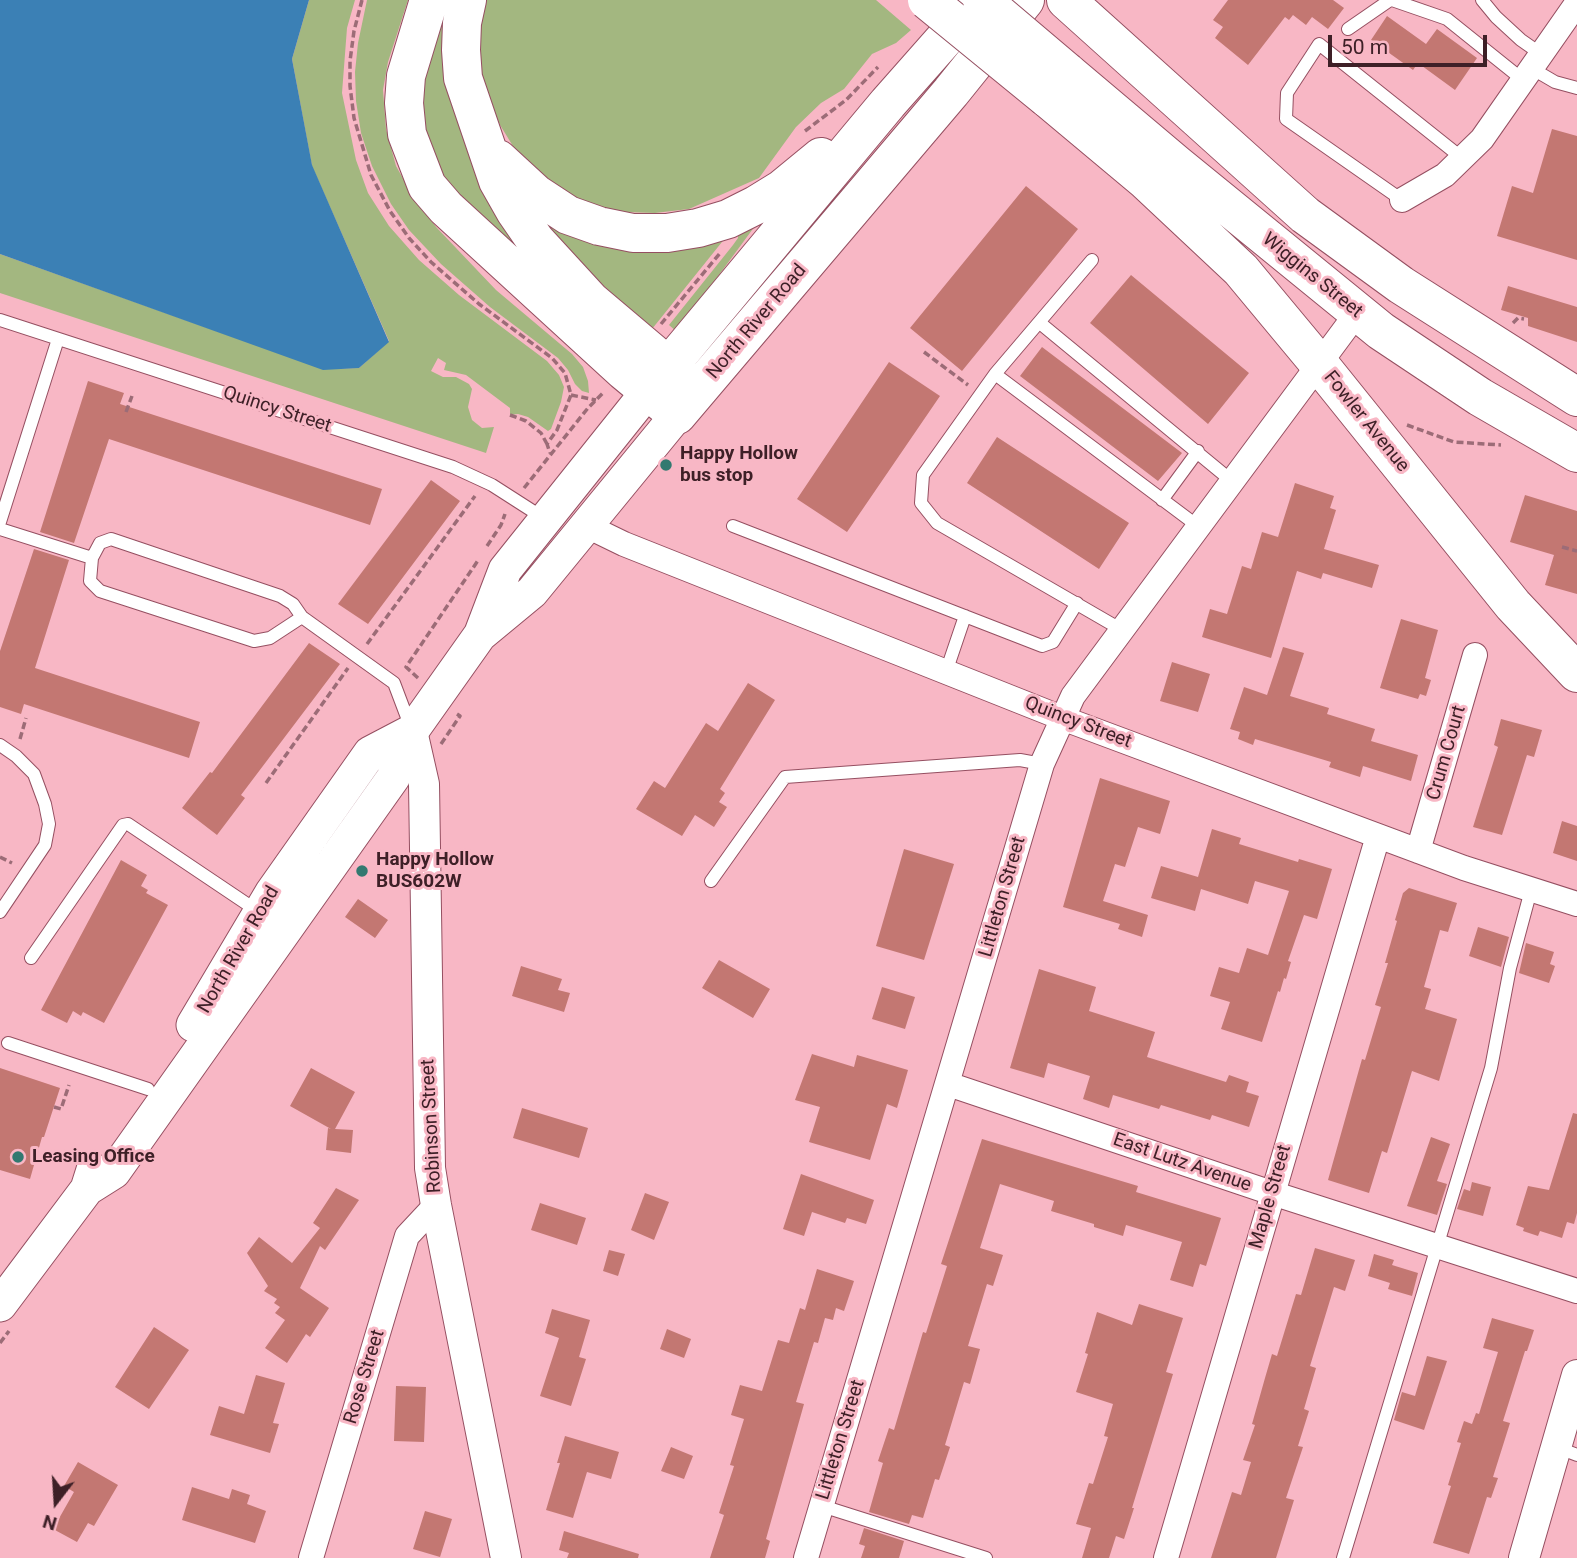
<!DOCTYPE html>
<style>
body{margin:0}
#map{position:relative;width:1577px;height:1558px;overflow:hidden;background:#f8b7c5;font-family:Roboto,sans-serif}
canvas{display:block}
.north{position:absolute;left:21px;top:1467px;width:70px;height:70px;-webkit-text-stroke:5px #f8b7c5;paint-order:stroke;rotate:197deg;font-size:19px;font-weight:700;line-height:28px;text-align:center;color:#3e2027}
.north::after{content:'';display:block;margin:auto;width:24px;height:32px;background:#3e2027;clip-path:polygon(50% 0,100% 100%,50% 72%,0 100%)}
.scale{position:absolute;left:1328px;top:35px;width:159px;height:32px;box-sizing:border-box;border:4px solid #3e2027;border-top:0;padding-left:9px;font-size:21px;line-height:24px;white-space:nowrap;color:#3e2027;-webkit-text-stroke:5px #f8b7c5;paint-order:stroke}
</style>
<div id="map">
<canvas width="1577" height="1558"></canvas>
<div class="north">N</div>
<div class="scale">50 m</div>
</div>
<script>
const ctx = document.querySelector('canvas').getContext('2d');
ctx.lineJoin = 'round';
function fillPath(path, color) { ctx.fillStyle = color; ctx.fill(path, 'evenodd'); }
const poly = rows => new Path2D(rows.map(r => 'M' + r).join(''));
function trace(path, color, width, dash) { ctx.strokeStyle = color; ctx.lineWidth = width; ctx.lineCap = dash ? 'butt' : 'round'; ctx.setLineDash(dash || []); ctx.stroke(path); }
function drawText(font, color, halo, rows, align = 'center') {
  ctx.font = font + ' Roboto,sans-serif'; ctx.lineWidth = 6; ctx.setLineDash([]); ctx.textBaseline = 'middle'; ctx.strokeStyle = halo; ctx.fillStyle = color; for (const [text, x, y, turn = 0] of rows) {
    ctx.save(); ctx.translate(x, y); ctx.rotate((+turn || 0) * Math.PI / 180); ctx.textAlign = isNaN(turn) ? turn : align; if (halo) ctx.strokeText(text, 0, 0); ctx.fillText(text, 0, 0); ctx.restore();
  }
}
const green = poly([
 [309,0,355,0,347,28,342,93,356,160,368,193,389,226,419,260,459,295,547,361,559,375,564,387,561,402,551,429,548,431,528,417,518,414,510,415,510,408,466,375,444,370,446,363,438,358,431,371,443,377,456,377,469,384,472,389,468,407,472,420,482,428,494,427,486,453,0,293,0,254,323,369,359,368,389,341,312,166,292,59],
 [367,0,408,0,388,62,383,90,386,129,396,166,417,203,437,228,496,290,572,354,583,367,588,381,589,393,582,391,575,384,568,370,558,358,490,307,441,264,409,230,391,204,372,166,361,133,356,101,355,72,358,43],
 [485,0,876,0,911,30,896,43,872,54,844,89,821,103,796,127,759,178,689,209,655,213,622,212,582,202,547,182,516,151,500,125,484,85,478,56,481,10],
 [443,12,530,259,459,201,429,157,420,92],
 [549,223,726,237,652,329,587,271,548,227],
 [755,226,677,332,669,325,733,245,738,238,738,232]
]);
const water = poly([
 [0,0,309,0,292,59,312,165,389,342,359,368,323,370,0,254]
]);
const building = poly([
 [1228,0,1333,0,1344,8,1328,29,1312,17,1306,25,1293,15,1289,20,1285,17,1248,65,1215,38,1223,27,1213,20],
 [1387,16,1426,44,1437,29,1477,58,1455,90,1418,63,1413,70,1371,40],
 [1552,129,1577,136,1577,260,1497,236,1512,186,1533,193],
 [1026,186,1078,229,962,371,910,328],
 [1131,275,1249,373,1208,424,1090,323],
 [1508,286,1577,307,1577,342,1528,326,1528,318,1501,310],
 [1042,347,1182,453,1158,481,1020,376],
 [889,362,940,396,847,532,797,499],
 [88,381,124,393,120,404,382,489,370,525,109,439,74,543,40,532],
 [997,437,1129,523,1099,569,967,483],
 [431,480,460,501,368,624,338,604],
 [1295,483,1334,496,1330,508,1336,510,1324,549,1379,565,1372,588,1323,573,1321,579,1297,571,1271,658,1202,637,1210,609,1227,614,1242,566,1251,569,1262,532,1278,537],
 [1525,495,1577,511,1577,594,1545,585,1554,555,1510,542],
 [34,549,69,560,35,668,200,722,189,758,24,704,21,714,0,707,0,651],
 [1401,619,1438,630,1425,678,1431,680,1426,696,1420,694,1418,699,1380,688],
 [309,643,340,664,241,795,245,798,217,835,182,808,210,772,212,773],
 [1283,647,1304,653,1290,696,1329,708,1327,714,1375,729,1371,741,1418,755,1411,781,1363,766,1360,777,1329,767,1331,762,1255,739,1253,745,1238,739,1240,732,1230,729,1244,687,1267,695],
 [1172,662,1210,674,1198,712,1160,701],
 [748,683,775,700,720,789,725,793,719,802,727,807,714,827,695,815,682,836,636,809,654,781,665,788,706,723,718,731],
 [1501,719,1542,730,1534,757,1527,755,1502,835,1473,827,1498,747,1494,745],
 [1100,778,1170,801,1160,834,1138,827,1125,867,1115,864,1103,901,1148,915,1142,937,1118,929,1120,924,1063,907],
 [1562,821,1577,826,1577,861,1553,853],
 [1212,829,1241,838,1239,844,1298,862,1299,859,1332,869,1317,919,1304,915,1288,961,1291,962,1286,979,1284,978,1280,992,1278,991,1262,1042,1221,1029,1230,1002,1210,996,1219,967,1239,973,1247,948,1268,955,1289,891,1255,881,1248,904,1201,889,1195,911,1151,898,1161,866,1198,877],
 [904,849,954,864,924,960,876,946],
 [121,860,147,875,141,886,148,890,146,893,168,905,104,1023,83,1012,81,1016,73,1011,67,1023,41,1010],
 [1409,888,1457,903,1448,932,1440,930,1424,987,1431,989,1425,1009,1457,1019,1439,1081,1412,1071,1387,1153,1382,1151,1369,1193,1328,1180,1362,1059,1365,1060,1381,1007,1375,1005,1388,963,1385,963,1397,921,1395,920,1403,893],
 [358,899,388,920,375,938,345,917],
 [1478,927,1509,937,1501,967,1469,956],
 [1526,943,1554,952,1550,964,1555,966,1549,983,1519,973],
 [719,960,770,989,753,1018,702,988],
 [521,966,562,979,558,990,570,993,564,1012,512,996],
 [1039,969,1096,987,1089,1011,1155,1032,1147,1057,1226,1082,1229,1075,1249,1082,1246,1092,1259,1096,1249,1127,1212,1115,1210,1120,1161,1105,1159,1109,1113,1095,1109,1108,1083,1099,1090,1076,1048,1063,1044,1078,1010,1068],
 [882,987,915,997,905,1029,872,1019],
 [812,1054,854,1067,857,1055,908,1070,897,1108,887,1104,870,1160,809,1142,820,1107,795,1100],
 [0,1068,60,1088,44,1137,42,1137,30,1179,0,1170],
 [311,1068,355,1092,335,1129,353,1130,351,1153,326,1150,328,1128,331,1129,290,1106],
 [522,1108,588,1128,579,1158,513,1138],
 [1573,1113,1577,1114,1577,1213,1574,1224,1567,1222,1562,1238,1540,1231,1538,1236,1523,1231,1524,1228,1516,1225,1528,1186,1549,1190],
 [1431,1137,1450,1144,1437,1181,1447,1184,1437,1215,1407,1206],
 [982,1139,1138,1186,1136,1192,1221,1218,1206,1266,1200,1264,1193,1287,1170,1280,1182,1242,1126,1225,1123,1236,1094,1227,1094,1224,1051,1211,1054,1201,1000,1184,980,1248,1003,1255,993,1286,987,1284,968,1346,980,1349,970,1384,964,1382,945,1445,950,1447,939,1480,935,1479,923,1518,912,1515,909,1524,869,1512,883,1463,878,1461,889,1428,894,1430,923,1332,926,1333,947,1266,941,1264],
 [801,1174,874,1200,866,1224,847,1218,845,1223,812,1212,804,1236,783,1229],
 [1472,1182,1491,1187,1483,1216,1457,1209,1464,1189,1470,1191],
 [336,1188,359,1200,325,1250,320,1246,300,1288,329,1308,310,1337,306,1334,287,1363,265,1348,285,1320,275,1313,280,1307,274,1303,277,1299,264,1291,268,1286,247,1253,259,1237,292,1263,320,1228,313,1223],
 [645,1193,669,1202,654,1240,631,1230],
 [540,1203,586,1218,577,1245,531,1230],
 [1315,1248,1355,1260,1345,1291,1334,1287,1310,1366,1316,1368,1304,1409,1309,1411,1298,1446,1303,1447,1286,1498,1294,1500,1276,1558,1211,1558,1232,1492,1241,1495,1251,1462,1243,1460,1255,1425,1252,1424,1265,1378,1272,1354,1277,1356,1296,1294,1301,1295],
 [609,1250,625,1254,618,1276,603,1271],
 [1374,1254,1394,1260,1392,1265,1418,1273,1412,1296,1388,1289,1390,1283,1368,1276],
 [817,1269,854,1281,844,1311,836,1308,833,1320,825,1318,818,1343,814,1342,796,1402,804,1404,766,1539,770,1541,765,1558,710,1558,724,1515,719,1513,734,1466,730,1465,744,1419,731,1415,740,1385,762,1391,778,1340,789,1343,800,1308,805,1310],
 [1139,1304,1183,1318,1166,1372,1173,1374,1132,1508,1134,1508,1124,1539,1116,1536,1109,1558,1082,1558,1091,1528,1076,1524,1089,1483,1093,1484,1108,1437,1104,1436,1113,1404,1076,1392,1088,1354,1085,1353,1097,1312,1132,1325],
 [552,1309,590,1320,579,1357,586,1359,571,1406,540,1396,559,1338,545,1333],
 [1492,1318,1534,1330,1527,1351,1525,1351,1503,1421,1510,1423,1493,1477,1498,1478,1491,1498,1487,1497,1469,1554,1433,1543,1451,1486,1448,1485,1461,1443,1457,1442,1464,1421,1472,1424,1476,1413,1479,1414,1498,1352,1483,1348],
 [154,1327,189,1350,149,1409,115,1387],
 [667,1329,691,1339,684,1358,660,1349],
 [1427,1356,1447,1361,1424,1430,1394,1420,1402,1392,1415,1396],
 [256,1375,285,1383,273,1423,279,1424,270,1453,210,1435,219,1406,244,1414],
 [396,1386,426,1387,424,1442,394,1441],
 [565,1436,619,1452,611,1479,587,1472,573,1518,546,1510,560,1463,557,1463],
 [671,1447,693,1456,684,1479,661,1471],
 [78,1462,118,1485,94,1526,88,1523,77,1542,53,1529,74,1492,64,1486],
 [192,1487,229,1499,232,1489,250,1495,247,1504,266,1511,255,1543,182,1520],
 [425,1511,452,1519,440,1557,413,1549],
 [864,1528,904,1541,899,1558,861,1558,865,1546,859,1544],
 [564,1531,639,1554,638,1558,567,1558,569,1553,559,1550]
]);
const path = poly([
 [362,0,354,31,350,61,350,86,354,118,371,175,390,211,409,238,431,262,479,304,552,358,565,373,571,395,557,430,547,444,550,453],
 [805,131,846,100,878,67],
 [1513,323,1518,318,1524,319],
 [661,324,721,252],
 [924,352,968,385],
 [571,395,596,400],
 [126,412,132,396],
 [510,415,526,421,541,433,547,444],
 [1407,425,1454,442,1501,445],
 [524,488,588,408,604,392],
 [487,546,501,525,505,514],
 [1562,547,1577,551],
 [367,644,475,496],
 [418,678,406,667,479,559],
 [20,739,26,718],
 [441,744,460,716,457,714],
 [266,783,348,668],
 [0,857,12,863],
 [54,1107,61,1109,69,1085],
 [0,1343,9,1331]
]);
const service = poly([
 [1392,0,1447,19,1523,80],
 [1482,0,1496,17,1521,40,1541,54],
 [1348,29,1390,0],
 [1531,68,1555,82,1577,88],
 [1402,200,1286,119,1287,93,1319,44,1462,158],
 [1092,260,995,374,923,475,921,503,937,523,1122,630],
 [0,320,453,467,492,485,545,519],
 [1040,323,1233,482],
 [995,374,1199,527],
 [1162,500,1198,451],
 [0,522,58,339],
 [733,526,1042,646,1053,642,1077,603],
 [0,529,92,558],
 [302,617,270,638,254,641,100,591,90,581,92,558,100,543,111,539,280,596,293,604,302,617,394,683,411,728],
 [946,672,965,616],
 [0,745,16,756,34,774,45,804,49,824,45,845,0,912],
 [711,881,785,777,1020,760,1042,764],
 [31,958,123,825,128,824,259,912],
 [8,1043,148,1089],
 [1556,1447,1577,1455],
 [822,1506,986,1558],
 [1343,1558,1491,1068,1510,968,1531,890]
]);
const minor = poly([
 [1402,200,1445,175,1482,139,1577,3],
 [587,526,624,544,1062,718,1464,868,1577,904],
 [1418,851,1475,655],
 [948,1084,1272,1193,1577,1291],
 [311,1558,407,1236,436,1205],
 [806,1558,1042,764,1073,696,1357,313],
 [1166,1558,1378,836]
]);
const tertiary = poly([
 [412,731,424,784,430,1168,436,1205,506,1558],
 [1524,1558,1577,1375]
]);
const secondary = poly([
 [481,633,505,570,648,391],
 [193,1025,272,892,370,753,412,731],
 [87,1189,114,1172,393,778,412,731,480,635,532,592,677,415],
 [0,1305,87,1189,93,1170]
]);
const primary = poly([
 [429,0,406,76,404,103,407,134,427,186,446,208,624,371,677,415,951,92,1025,0],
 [467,0,462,23,461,50,463,78,498,181,515,211,535,240,591,301,688,383],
 [1066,0,1305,215,1401,285,1577,397],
 [1067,72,1176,164,1381,331,1480,397,1577,453],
 [1047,98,1145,180,1241,270,1320,365,1513,605,1577,673],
 [498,159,536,194,568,215,599,226,633,233,667,233,698,228,728,219,756,205,782,189,821,157],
 [648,391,888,103,979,0]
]);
const primaryBridge = poly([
 [927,0,1047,98],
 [982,0,1067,72]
]);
const markers = [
 [666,465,7,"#327970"],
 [362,871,7,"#327970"],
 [18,1157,7,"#327970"]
];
const streetNames = [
 ["Wiggins Street",1312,276,39],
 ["North River Road",757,322,-50],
 ["Quincy Street",277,410,18],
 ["Fowler Avenue",1366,422,51],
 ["Quincy Street",1078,723,21],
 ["Crum Court",1447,753,-74],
 ["Littleton Street",1003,897,-74],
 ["North River Road",239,950,-60],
 ["Robinson Street",432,1126,-93],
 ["East Lutz Avenue",1182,1163,19],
 ["Maple Street",1271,1197,-74],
 ["Rose Street",365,1377,-73],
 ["Littleton Street",841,1440,-73]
];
const poiNames = [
 ["Happy Hollow",680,454],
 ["bus stop",680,476],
 ["Happy Hollow",376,860],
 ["BUS602W",376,882],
 ["Leasing Office",32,1157]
];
fillPath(green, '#a3b780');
fillPath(water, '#3b80b5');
fillPath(building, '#c37772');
trace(service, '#954f61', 14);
trace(minor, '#954f61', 26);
trace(tertiary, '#954f61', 32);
trace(secondary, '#954f61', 35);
trace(primary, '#954f61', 40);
trace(path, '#9c6c77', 3.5, [7, 3.5]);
trace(service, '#fff', 12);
trace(minor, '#fff', 24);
trace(tertiary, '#fff', 30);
trace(secondary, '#fff', 33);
trace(primary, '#fff', 38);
trace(primaryBridge, '#954f61', 40, []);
trace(primaryBridge, '#fff', 38);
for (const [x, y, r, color] of markers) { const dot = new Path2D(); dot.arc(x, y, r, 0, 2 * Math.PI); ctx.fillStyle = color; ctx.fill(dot); trace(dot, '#f8b7c5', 2.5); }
drawText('19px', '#3e2027', '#f8b7c5', streetNames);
drawText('bold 19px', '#3e2027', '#f8b7c5', poiNames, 'left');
</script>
